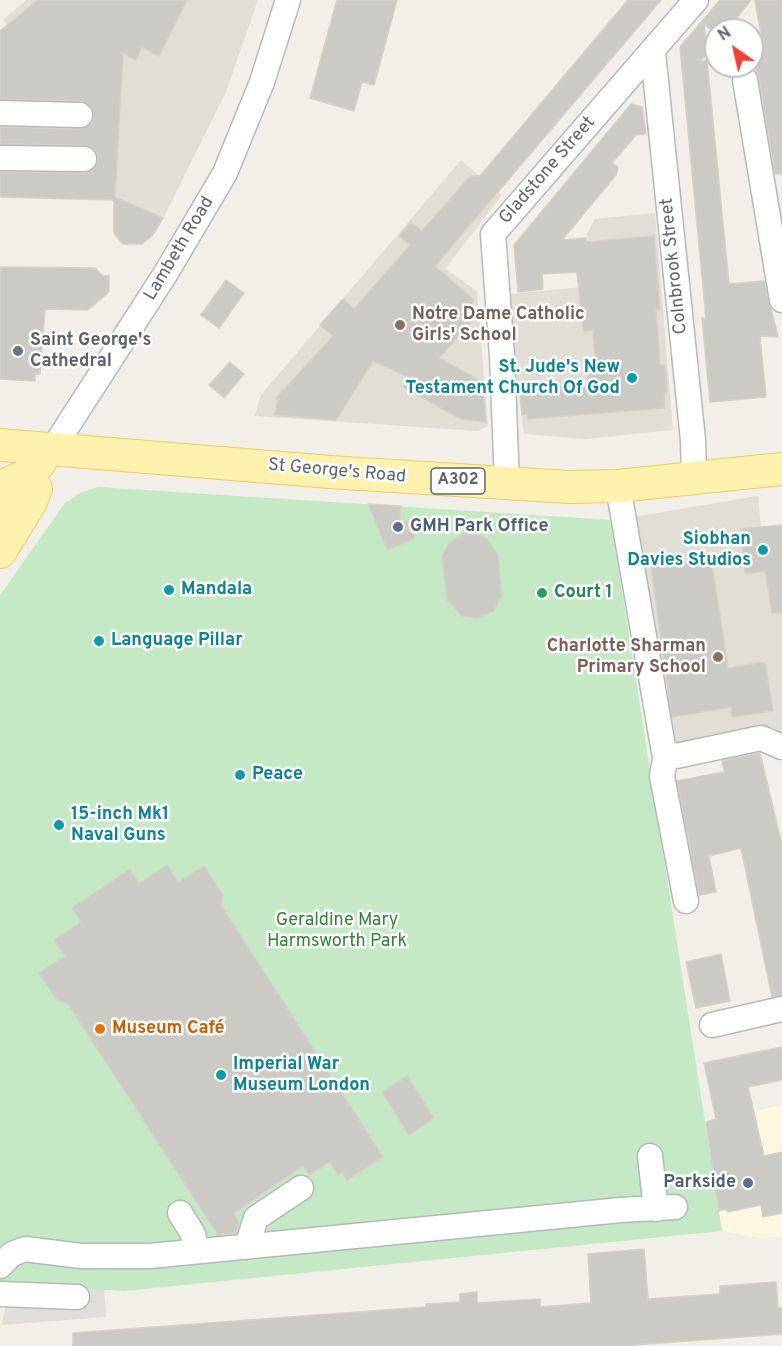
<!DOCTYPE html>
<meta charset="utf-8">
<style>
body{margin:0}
#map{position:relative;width:782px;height:1346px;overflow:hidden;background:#f1efe8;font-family:Overpass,sans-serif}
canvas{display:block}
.north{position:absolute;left:704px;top:18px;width:60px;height:60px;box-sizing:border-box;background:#fff;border:2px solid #bfc1c3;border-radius:50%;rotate:326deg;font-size:16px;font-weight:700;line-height:24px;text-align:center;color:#5f6368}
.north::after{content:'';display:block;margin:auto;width:21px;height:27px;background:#ea4335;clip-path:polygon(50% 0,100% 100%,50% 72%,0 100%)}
</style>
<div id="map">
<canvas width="782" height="1346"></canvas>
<div class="north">N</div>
</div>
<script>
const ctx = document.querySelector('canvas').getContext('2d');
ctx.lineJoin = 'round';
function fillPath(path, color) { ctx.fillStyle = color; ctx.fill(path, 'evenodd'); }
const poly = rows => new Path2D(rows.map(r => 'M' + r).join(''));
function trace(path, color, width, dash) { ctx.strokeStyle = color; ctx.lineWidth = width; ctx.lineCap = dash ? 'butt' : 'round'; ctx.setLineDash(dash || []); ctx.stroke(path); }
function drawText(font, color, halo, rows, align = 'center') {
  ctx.font = font + ' Overpass,sans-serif'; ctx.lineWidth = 5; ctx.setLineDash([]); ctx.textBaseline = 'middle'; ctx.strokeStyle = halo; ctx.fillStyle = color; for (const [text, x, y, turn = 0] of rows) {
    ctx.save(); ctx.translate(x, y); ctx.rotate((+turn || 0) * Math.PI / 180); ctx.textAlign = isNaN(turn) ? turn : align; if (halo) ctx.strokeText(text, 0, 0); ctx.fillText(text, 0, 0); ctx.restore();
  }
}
const commercial = poly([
 [782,1105,782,1237,760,1238,722,1231,706,1122]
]);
const industrial = poly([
 [12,1284,104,1289,106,1317,1,1325]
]);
const education = poly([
 [26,0,258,0,226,92,163,219,126,202,115,200,118,119,26,46,3,20],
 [461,160,502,195,445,269,477,291,488,426,478,431,255,416,261,395],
 [655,213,673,430,585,439,524,434,514,360,511,294,591,286,587,234,595,219],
 [758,496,761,527,741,530,746,573,765,571,782,585,782,733,771,727,676,747,666,739,633,517]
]);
const green = poly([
 [98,487,611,520,722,1231,124,1291,0,1283,0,595,65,503,80,493]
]);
const building = poly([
 [38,0,187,0,159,56,142,47,136,60,123,53,115,197,163,218,152,236,142,244,123,244,114,233,114,200,0,197,0,172,84,173,91,171,98,160,96,152,85,145,0,144,0,127,80,129,92,123,94,116,92,108,81,101,0,99,0,31,38,0],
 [337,0,397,0,374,85,362,82,354,111,310,98,337,0],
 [628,0,661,0,435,266,473,299,474,319,439,358,482,382,486,422,461,419,403,387,408,377,373,361,336,420,274,415,278,401,276,398,333,336,320,325,343,299,354,309,410,245,399,236,411,222,422,231,470,176,480,176,628,0],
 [720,0,751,0,727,30,716,30,716,34,704,24,707,54,700,61,707,60,729,284,764,281,778,337,760,336,766,397,710,402,702,318,706,318,680,47,720,0],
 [755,0,782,0,782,174,775,174,759,78,752,56,752,53,764,52,755,0],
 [631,104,642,107,646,134,636,135,612,163,618,167,616,175,562,240,586,238,586,242,654,236,660,309,656,309,660,365,665,365,667,391,664,396,665,408,528,419,527,414,522,415,520,390,588,384,587,366,596,365,593,330,583,331,577,272,542,274,543,289,518,292,514,245,631,104],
 [0,267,95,268,103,276,109,276,109,292,88,310,45,309,40,374,35,374,35,381,0,379,0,267],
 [226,280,244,293,219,328,201,315,226,280],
 [230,362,244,374,224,398,209,385,230,362],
 [368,504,401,506,400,524,409,520,415,538,387,550,368,504],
 [782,525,782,612,772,613,765,571,745,574,741,529,782,525],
 [463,534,480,535,487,539,498,555,502,595,494,611,478,618,462,616,447,600,442,556,449,543,463,534],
 [711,558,728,668,765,662,773,711,732,717,731,707,672,717,651,567,711,558],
 [760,753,782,845,782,995,772,997,741,848,709,856,716,892,699,895,677,781,724,772,722,761,760,753],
 [167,865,178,882,204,866,223,895,221,905,383,1157,347,1180,342,1172,338,1175,330,1162,309,1175,303,1166,234,1213,239,1223,236,1233,218,1235,68,1004,57,1000,39,973,65,956,54,940,81,922,72,908,130,869,139,884,167,865],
 [721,954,730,1001,696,1008,686,962,721,954],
 [782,1047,782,1080,748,1087,764,1156,782,1152,782,1213,763,1217,761,1205,727,1212,727,1209,719,1211,706,1122,716,1119,704,1063,782,1047],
 [407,1076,434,1118,409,1135,382,1092,407,1076],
 [644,1249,648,1299,720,1294,720,1286,776,1282,778,1308,782,1308,782,1334,621,1346,73,1346,73,1333,426,1307,426,1304,460,1302,460,1294,477,1292,477,1303,540,1299,540,1307,591,1303,588,1254,644,1249]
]);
const minor = poly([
 [653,53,693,440,694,479],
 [745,80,782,300],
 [0,113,80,115],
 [0,158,84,159],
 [52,450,166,273,225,173,262,82,288,0],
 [507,484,502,356,493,234,696,0],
 [618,486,664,752,676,756,761,738,782,747],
 [666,755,662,776,686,901],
 [712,1025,782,1009],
 [650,1156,656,1209],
 [180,1213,193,1234,196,1251],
 [247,1246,256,1218,301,1188],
 [0,1266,12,1254,25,1249,81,1256,150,1256,621,1210,675,1207],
 [0,1294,77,1297]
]);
const major = poly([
 [0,445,330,472,569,487,618,486,782,469],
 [0,508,11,482,29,475,41,461],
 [0,552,31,502,36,489,29,475]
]);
const markers = [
 [400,325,6,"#8d6e63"],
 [18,351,6,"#6b7280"],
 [632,378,6,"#0f9aa8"],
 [398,527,6,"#5c6f8a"],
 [763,550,6,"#0f9aa8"],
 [169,590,6,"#0f9aa8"],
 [542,593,6,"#2e9e5b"],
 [99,641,6,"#0f9aa8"],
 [718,657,6,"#8d6e63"],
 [240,775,6,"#0f9aa8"],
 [59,825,6,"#0f9aa8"],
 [100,1029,6,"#e8710a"],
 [221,1075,6,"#0f9aa8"],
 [748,1183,6,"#5c6f8a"]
];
const shields = [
 [458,481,54]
];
const shieldNames = [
 ["A302",458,481]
];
const streetNames = [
 ["Gladstone Street",548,171,-49],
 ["Lambeth Road",180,249,-59],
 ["Colnbrook Street",675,266,-96],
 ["St George's Road",337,472,5]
];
const educationNames = [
 ["Notre Dame Catholic",412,315],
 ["Girls' School",412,336],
 ["Charlotte Sharman",706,647,"right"],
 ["Primary School",706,668,"right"]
];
const worshipNames = [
 ["Saint George's",30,341],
 ["Cathedral",30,362]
];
const cultureNames = [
 ["St. Jude's New",620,368,"right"],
 ["Testament Church Of God",620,389,"right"],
 ["Siobhan",751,540,"right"],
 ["Davies Studios",751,561,"right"],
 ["Mandala",181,590],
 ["Language Pillar",111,641],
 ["Peace",252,775],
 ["15-inch Mk1",71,815],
 ["Naval Guns",71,836],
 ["Imperial War",233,1065],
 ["Museum London",233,1086]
];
const serviceNames = [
 ["GMH Park Office",410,527],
 ["Parkside",736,1183,"right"]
];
const leisureNames = [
 ["Court 1",554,593]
];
const parkNames = [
 ["Geraldine Mary",337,921],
 ["Harmsworth Park",337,942]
];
const foodNames = [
 ["Museum Café",112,1029]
];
fillPath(commercial, '#fef7e0');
fillPath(industrial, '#e0deda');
fillPath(education, '#e1ded6');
fillPath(green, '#c5e8c5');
fillPath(building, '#cccac5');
trace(building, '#d6d1c6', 1.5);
trace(minor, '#b5b8bc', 27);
trace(major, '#f2c960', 34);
trace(minor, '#fff', 24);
trace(major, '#fff2af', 32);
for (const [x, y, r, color] of markers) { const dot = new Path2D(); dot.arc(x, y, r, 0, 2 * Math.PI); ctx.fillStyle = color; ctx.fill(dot); trace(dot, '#fff', 2); }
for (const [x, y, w] of shields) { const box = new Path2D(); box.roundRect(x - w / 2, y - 13, w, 26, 4.5); ctx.fillStyle = '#fff'; ctx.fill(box); trace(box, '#5f6368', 1.5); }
drawText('bold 16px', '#5f6368', null, shieldNames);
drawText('18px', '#5f6368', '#fff', streetNames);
drawText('bold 18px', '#785e54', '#fff', educationNames, 'left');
drawText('bold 18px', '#5b616d', '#fff', worshipNames, 'left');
drawText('bold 18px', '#0d838f', '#fff', cultureNames, 'left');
drawText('bold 18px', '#4e5e75', '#fff', serviceNames, 'left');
drawText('bold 18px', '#27864d', '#fff', leisureNames, 'left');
drawText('18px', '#348238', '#fff', parkNames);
drawText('bold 18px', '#c56008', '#fff', foodNames, 'left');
</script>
